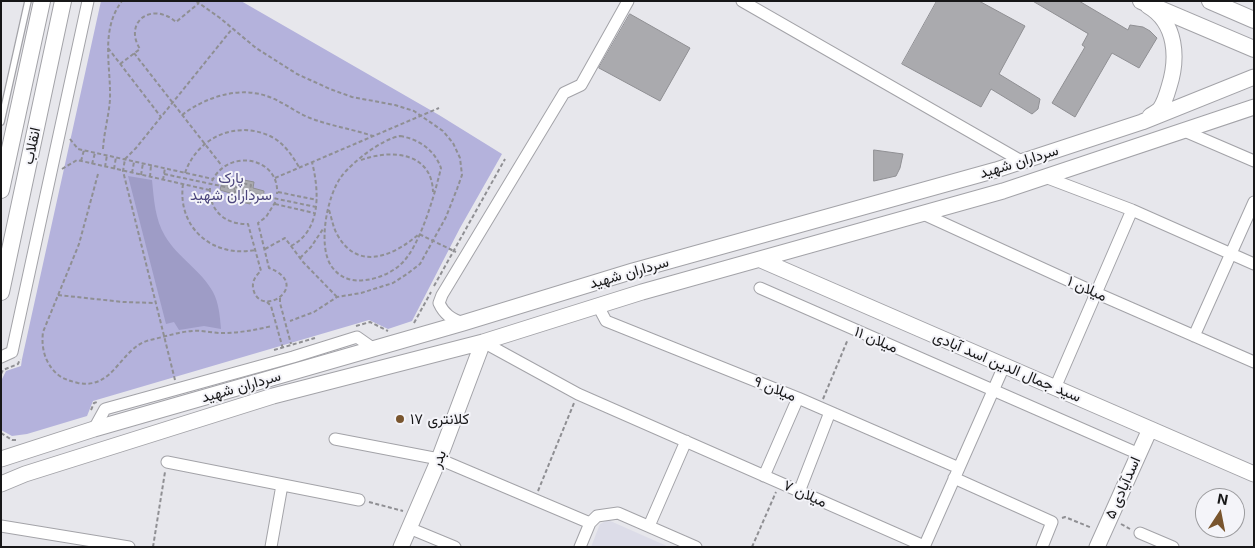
<!DOCTYPE html>
<meta charset="utf-8">
<style>
body{margin:0}
#map{position:relative;width:1255px;height:548px;overflow:hidden;background:#e7e7ec;font-family:Inter,sans-serif}
canvas{display:block}
.frame{position:absolute;inset:0;border:2px solid #171718;pointer-events:none}
.north{position:absolute;left:1195px;top:488px;width:50px;height:50px;box-sizing:border-box;background:#f4f4f9;border:1px solid #9c9c9f;border-radius:50%;rotate:11deg;font-size:14px;font-weight:700;line-height:20px;text-align:center;color:#171718}
.north::after{content:'';display:block;margin:auto;width:18px;height:22px;background:#79552e;clip-path:polygon(50% 0,100% 100%,50% 72%,0 100%)}
</style>
<div id="map">
<canvas width="1255" height="548"></canvas>
<div class="frame"></div>
<div class="north">N</div>
</div>
<script>
const c = document.querySelector('canvas').getContext('2d');
c.lineJoin = 'round';
function fillPath(path, color) { c.fillStyle = color; c.fill(path, 'evenodd'); }
function strokePath(path, color, width, dash) { c.strokeStyle = color; c.lineWidth = width; c.lineCap = dash ? 'butt' : 'round'; c.setLineDash(dash || []); c.stroke(path); }
function drawText(font, color, halo, rows, align = 'center') {
  c.font = font + ' Inter,Vazirmatn,sans-serif'; c.lineWidth = 4; c.setLineDash([]); c.textBaseline = 'middle'; c.strokeStyle = halo; c.fillStyle = color; for (const [text, x, y, turn = 0] of rows) {
    c.save(); c.translate(x, y); c.rotate((+turn || 0) * Math.PI / 180); c.textAlign = isNaN(turn) ? turn : align; if (halo) c.strokeText(text, 0, 0); c.fillText(text, 0, 0); c.restore();
  }
}
fillPath(new Path2D(`
 M608,520L669,547H591L600,524Z`), '#dcdce8');
fillPath(new Path2D(`
 M101,1H241L439,115L502,154L460,228L412,321L388,329L369,320L93,401L87,416L27,434L12,436L1,430V381L6,371L21,366L22,359Z`), '#b4b2dc');
fillPath(new Path2D(`
 M128,176L152,180C154,200 155,219 165,236C178,258 201,270 213,292C219,303 220,317 221,329L204,326L179,330L174,322L166,324Z`), '#9e9cc6');
const building = new Path2D(`
 M937,1H979L1025,26L999,74L1040,99L1038,109L1032,114L991,89L981,107L902,64Z
 M1033,1H1079L1128,30L1130,25L1143,27L1150,31L1157,38L1139,68L1112,53L1075,117L1052,103L1085,47L1082,45L1088,34Z
 M630,14L690,48L660,101L599,68Z
 M874,150L903,154L900,168L896,176L874,181Z
 M234,178L254,182L253,188L264,191L263,200L252,197L250,204L229,199L230,193L220,190L222,182L232,184Z`);
fillPath(building, '#aaaaae');
strokePath(building, '#8f8f93', 1);
const service = new Path2D(`
 M1,122L28,1`);
const minor = new Path2D(`
 M742,1L1023,162
 M1182,130L1254,161
 M1045,177L1132,210L1254,264
 M921,213L1096,293L1254,362
 M760,288L1139,454
 M598,306L606,321L798,398L959,468
 M463,323C451,319 444,314 439,303L442,295L564,93L581,85L628,1
 M1194,336L1254,202
 M483,342L578,394L924,546
 M1,357L12,352L88,1
 M1055,388L1132,210
 M94,429L105,409L293,357L357,337L374,349
 M335,439L439,459L590,523
 M167,462L359,500
 M764,476L798,398
 M954,478L1052,522L1042,547
 M799,492L830,412
 M1,526L129,547
 M649,526L686,441
 M409,528L455,547
 M1140,533L1173,547
 M271,547L282,485
 M580,547L590,523L597,516L618,513L696,547
 M924,547L1004,366`);
const tertiary = new Path2D(`
 M1148,6C1177,23 1178,59 1169,87C1167,94 1164,103 1160,109C1157,112 1153,114 1150,116
 M761,260L1254,474
 M1,459L94,429L463,323L633,271L996,170L1142,122L1254,77
 M1,484L25,474L273,396L483,342L642,292L1003,191L1254,107
 M401,547L439,459L483,342
 M1097,547L1150,429`);
const secondary = new Path2D(`
 M1141,1L1254,49
 M1210,1L1254,20
 M1,190L42,1
 M1,292L63,1`);
strokePath(service, '#a3a3a8', 8);
strokePath(minor, '#a3a3a8', 13);
strokePath(tertiary, '#a3a3a8', 17);
strokePath(secondary, '#a3a3a8', 18);
strokePath(new Path2D(`
 M196,1L220,18L256,48L297,74L330,89L352,97L395,105L414,111L443,131L453,143L460,158L462,175L457,189L446,217L420,264L407,274L393,283L361,293L337,297L314,312L290,321
 M108,48L161,117
 M134,53L222,166
 M120,64L140,49C123,22 152,1 176,22L199,3
 M182,115C207,96 242,85 272,98C286,104 297,113 310,118C331,126 352,129 373,136
 M400,136C418,139 434,149 441,168C435,193 420,248 400,265C391,273 377,279 365,280C352,282 340,278 332,267C317,247 327,196 341,177C352,162 382,139 400,136Z
 M70,139L78,149L213,179
 M103,149C104,132 109,115 110,99C111,66 100,30 122,1
 M361,160C391,149 432,152 433,192
 M81,161L84,150
 M92,164L95,153
 M105,167L107,155
 M62,169L77,160L209,190
 M114,169L116,157
 M132,173L134,162
 M185,173C197,138 235,120 270,136C283,142 292,155 299,167
 M98,174L79,244L43,332C41,348 45,363 57,374C63,379 70,381 78,383C115,390 120,347 150,340C164,337 178,332 192,331C202,330 212,333 222,333C239,333 255,330 272,326
 M164,174L235,189
 M141,175L143,163
 M150,177L151,165
 M275,178L439,108
 M163,180L165,168
 M212,181C229,147 280,158 277,194
 M237,182L251,185L248,199L234,197Z
 M183,184C177,228 213,258 255,250
 M210,188C209,211 226,225 248,224L261,271C256,275 252,281 253,288C259,321 314,285 269,268L258,223L266,217L276,201
 M278,192L317,200
 M249,193L316,207
 M275,204L314,213
 M329,210C332,219 333,228 338,236C359,272 395,255 419,234L456,252
 M291,246C322,230 319,190 312,162
 M265,249L285,238L303,262L337,297
 M300,258L311,247L323,229
 M434,286L505,159
 M58,295L123,302L156,303
 M280,298V303L291,344
 M267,302L271,306L283,349
 M414,323L431,292
 M356,326L370,322L388,331
 M274,350L315,338
 M1,374L3,370L18,364L20,359
 M175,380L123,171L125,159L136,148L232,29
 M823,399L848,339
 M91,410L94,403L97,402
 M1,433L12,440H16
 M538,491L574,403
 M369,502L403,511
 M1062,518L1065,517L1092,528
 M1121,524L1130,529
 M153,547L165,472
 M752,547L776,492`), '#8f8f93', 2, [4, 2.5]);
strokePath(service, '#fff', 5.5);
strokePath(minor, '#fff', 11);
strokePath(tertiary, '#fff', 15);
strokePath(secondary, '#fff', 16);
for (const [x, y, r, color] of [
 [400,419,5,"#79552e"]
]) { const dot = new Path2D(); dot.arc(x, y, r, 0, 2 * Math.PI); c.fillStyle = color; c.fill(dot); strokePath(dot, '#f4f4f9', 2); }
drawText('15px', '#171718', '#f4f4f9', [
 ["انقلاب",32,146,-78],
 ["سرداران شهید",1019,162,-17],
 ["سرداران شهید",629,273,-16],
 ["میلان ۱",1087,289,24],
 ["میلان ۱۱",876,340,23],
 ["سید جمال الدین اسد آبادی",1007,367,23],
 ["سرداران شهید",241,387,-16],
 ["میلان ۹",775,389,22],
 ["بدر",439,459,-68],
 ["اسدآیادی ۵",1123,488,-66],
 ["میلان ۷",805,494,24]
]);
drawText('15px', '#4b457c', '#f4f4f9', [
 ["پارک",231,178],
 ["سرداران شهید",231,195]
]);
drawText('15px', '#171718', '#f4f4f9', [
 ["کلانتری ۱۷",410,419]
], 'left');
</script>
